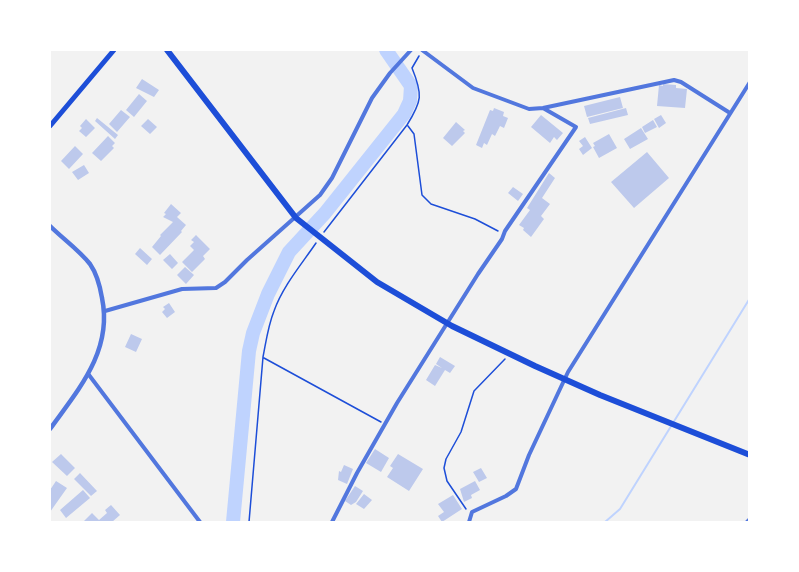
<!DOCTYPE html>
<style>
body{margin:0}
#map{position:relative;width:799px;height:572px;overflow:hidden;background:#f2f2f2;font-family:"Golos Text",sans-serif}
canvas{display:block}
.frame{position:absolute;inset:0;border:51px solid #fff;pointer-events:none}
</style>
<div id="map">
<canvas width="799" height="572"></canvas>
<div class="frame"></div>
</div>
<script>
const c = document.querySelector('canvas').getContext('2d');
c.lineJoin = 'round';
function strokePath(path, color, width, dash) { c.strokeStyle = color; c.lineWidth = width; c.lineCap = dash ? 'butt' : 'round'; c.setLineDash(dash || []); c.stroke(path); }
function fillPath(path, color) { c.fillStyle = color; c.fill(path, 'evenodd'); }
strokePath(new Path2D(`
 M605,522L620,509L750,298`), '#bfd3fe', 2);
strokePath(new Path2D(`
 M233,522L249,351L253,333L268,294L289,252L325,213L404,114L410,101L411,86L386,50`), '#bfd3fe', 14);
fillPath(new Path2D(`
 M142,79L159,90L154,97L136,88Z
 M663,84L676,85V88L687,89L685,108L657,106L659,85L663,86Z
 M139,94L147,101L134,117L126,110Z
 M620,97L623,108L587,117L584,106Z
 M494,108L504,112L503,116L508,118L504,128L500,126L495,136L492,134L487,145L484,143L482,148L476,145L490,110L493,111Z
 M626,108L628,115L590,124L588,118Z
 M121,110L130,117L117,132L109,124Z
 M541,115L563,133L557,140L554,137L550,143L531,127Z
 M661,115L666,123L659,128L654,119Z
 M97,118L118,135L115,139L95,121Z
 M86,119L95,128L86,137L79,131L82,128L80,126Z
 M148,119L157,127L150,134L141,126Z
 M653,120L657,127L645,133L642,127Z
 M456,122L465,130L463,131L465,133L452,146L443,138Z
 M641,128L648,139L630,149L624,139Z
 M609,134L617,148L599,158L593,147L595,146L593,143Z
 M108,136L115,143L112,146L114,148L101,161L92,153Z
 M585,137L592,148L583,155L579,149L583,146L579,141Z
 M75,146L83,154L69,169L61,161Z
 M647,152L669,178L634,208L611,182Z
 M84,165L89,173L78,180L72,172Z
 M549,173L555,178L542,198L550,204L541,216L544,219L531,237L523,230L524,228L519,225L530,210L527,208Z
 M513,187L523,194L518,201L508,193Z
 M171,204L181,213L177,217L186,225L181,231L182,232L160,255L152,247L161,236L160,235L173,222L163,217L166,214L164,213Z
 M196,235L210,249L203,256L205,259L192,272L182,262L194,250L190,246L194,242L191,240Z
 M140,248L152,259L147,265L135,254Z
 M170,254L178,263L172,269L163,260Z
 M185,267L194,275L186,284L177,275Z
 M169,303L175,312L167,318L162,312L165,309L163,307Z
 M131,334L142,339L136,352L125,347Z
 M440,357L455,366L450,373L445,370L435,386L426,380L435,365L442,368L436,364Z
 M375,449L389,458L381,472L366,463Z
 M61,454L75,468L67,476L52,462Z
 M398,454L423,469L409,491L387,477L393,468L390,466Z
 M344,465L353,469L347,484L338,480L339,471L341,472Z
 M481,468L487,478L479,482L473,472Z
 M80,473L97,491L91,496L74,479Z
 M56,481L67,488L50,512V490Z
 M475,481L480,490L471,495L472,498L464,502L460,489Z
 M355,486L363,491L356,502L351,505L345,501Z
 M83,490L90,498L66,518L60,510Z
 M364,494L372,500L364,509L356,504Z
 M453,495L462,509L442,522L438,516L444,512L438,504Z
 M111,505L120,515L112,522H85L84,521L92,513L99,520L107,513L105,510Z`), '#bdc9ec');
strokePath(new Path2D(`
 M408,126L414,134L422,195L431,204L475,219L498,231
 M324,232L407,125C422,101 423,95 412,68L419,56
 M264,358L381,422
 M466,509L447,481L444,468L446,459L461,432L474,391L505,359
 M249,522L263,357C266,342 268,326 274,311C283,286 301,265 316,243`), '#1d4ed8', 1.5);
strokePath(new Path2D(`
 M422,50L473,88L529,109L543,108L674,80L681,82L730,113
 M105,311L182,289L216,288L225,282L247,260L320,195L332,178L372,98L390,73L411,50
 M89,375L200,522
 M332,522L357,473L397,403L478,274L502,239L505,231L576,127L543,108
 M469,522L472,512L506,496L516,489L529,455L568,372L750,82
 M747,522L750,519`), '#5277de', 4);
strokePath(new Path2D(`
 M50,226C62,238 79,250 90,264C97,274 100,286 102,298C113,351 78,390 50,429`), '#5277de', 4.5);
strokePath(new Path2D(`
 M50,126L114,50`), '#1d4ed8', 5);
strokePath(new Path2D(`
 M167,50L296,218L377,282L452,326L535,366L600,395L750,455`), '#1d4ed8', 6);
</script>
